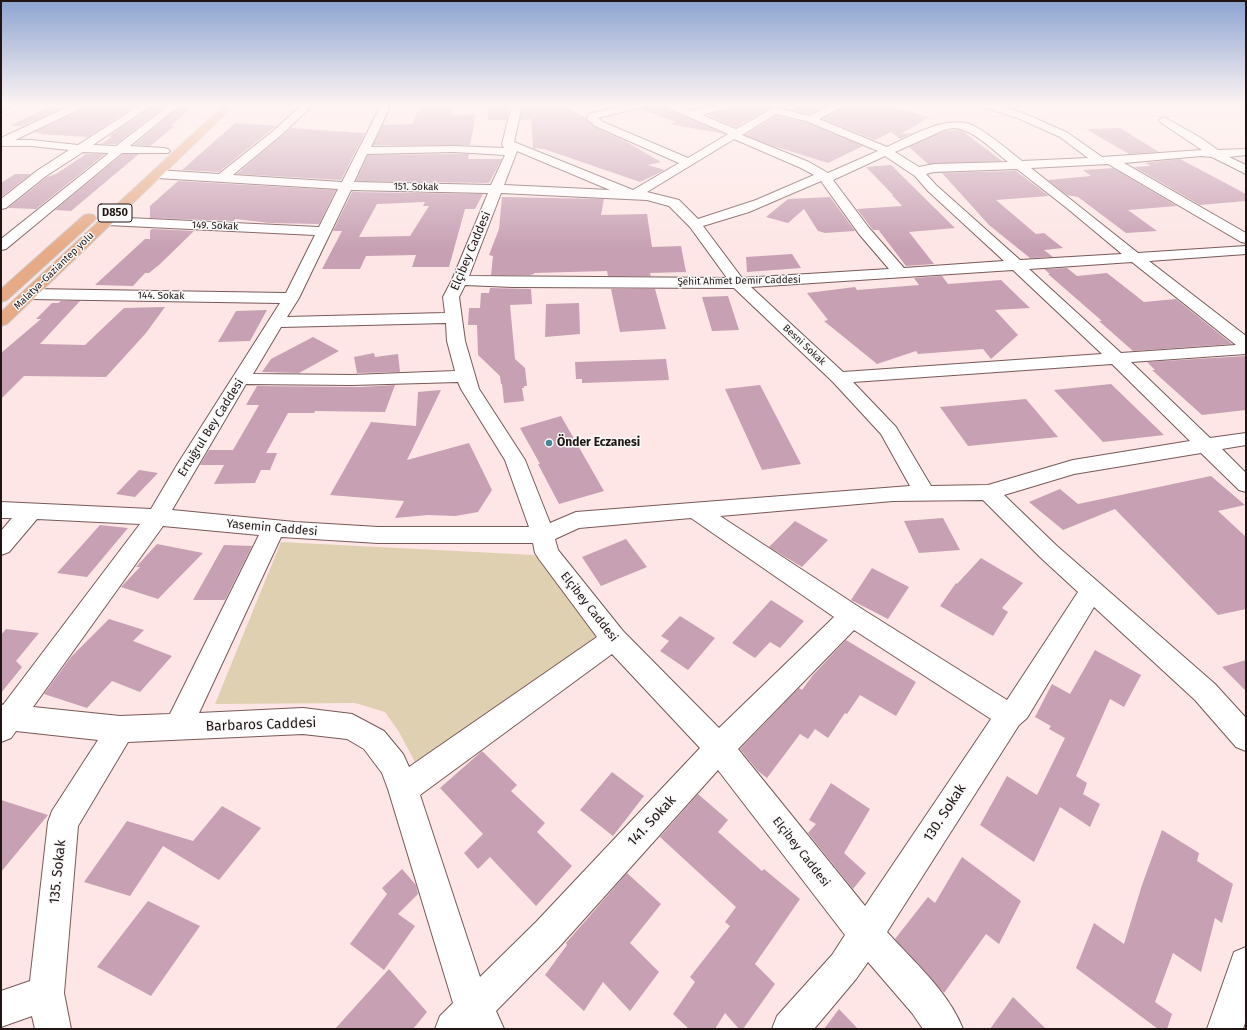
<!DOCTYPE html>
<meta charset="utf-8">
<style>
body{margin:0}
#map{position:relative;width:1247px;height:1030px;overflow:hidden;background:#fde6e5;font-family:"Fira Sans",sans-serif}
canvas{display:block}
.frame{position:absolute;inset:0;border:2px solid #211514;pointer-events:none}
</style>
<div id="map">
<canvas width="1247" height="1030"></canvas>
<div class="frame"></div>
</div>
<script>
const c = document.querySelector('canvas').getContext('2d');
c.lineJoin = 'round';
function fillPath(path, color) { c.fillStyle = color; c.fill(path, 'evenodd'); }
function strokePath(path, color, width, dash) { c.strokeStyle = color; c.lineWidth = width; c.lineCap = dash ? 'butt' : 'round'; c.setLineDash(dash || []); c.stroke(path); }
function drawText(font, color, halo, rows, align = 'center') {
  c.font = font + ' "Fira Sans",sans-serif'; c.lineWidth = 3; c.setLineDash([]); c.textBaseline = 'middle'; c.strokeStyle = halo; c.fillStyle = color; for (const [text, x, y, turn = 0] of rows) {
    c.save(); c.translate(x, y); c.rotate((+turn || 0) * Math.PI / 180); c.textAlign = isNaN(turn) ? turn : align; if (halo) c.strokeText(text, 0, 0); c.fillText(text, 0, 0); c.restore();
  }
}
fillPath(new Path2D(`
 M281,542L534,555L546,564L598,638L415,762L399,732L385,712L355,703L215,704Z`), '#dfd0b2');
fillPath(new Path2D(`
 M86,105H137L88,137L38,134L41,133L34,132L85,108Z
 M153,105H166L116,144H101L112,137H108Z
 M181,105H194L171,126H175L150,146L134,145Z
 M421,105H452L451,106H454L450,115L476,114L470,145H373L383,125L412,124Z
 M489,105H510L507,120H488Z
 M523,105H563L586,118L594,127L625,141L661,162L648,165L665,170L640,182L544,149L533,148L531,119L520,120Z
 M644,105H664L665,108L725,134L669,124L676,122L639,109L643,108Z
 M743,105H766L772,107L736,127L707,115Z
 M800,105H828L809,114L791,110Z
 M846,105H881L930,117L901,134L912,133L900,139L891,132L875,140L822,119Z
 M47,108L61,109L22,126H9Z
 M776,116L806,122L863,146L828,163L767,144L745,135Z
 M235,123L276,126L219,172L182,170Z
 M291,128L349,132L365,133L341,180L237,174Z
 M1120,128L1159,152L1129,154L1086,129Z
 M959,130L964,132L1002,161L928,164L909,147L944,131Z
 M86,154H105L36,209L8,208L47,177L56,174Z
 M123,154H139L71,211L55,210Z
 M454,154H469L468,159H502L489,183L356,181L368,155Z
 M1180,159L1246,194V201L1200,205L1134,167L1151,166L1145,163Z
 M891,165L955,228L909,232L934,264L906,266L880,232L879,230H873L857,209L902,206L892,195H893L866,167Z
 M1113,168L1177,206L1128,210L1157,231L1126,233L1078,197L1067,195L1048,180L1091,176L1083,170Z
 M1016,171L1049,196L996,200L1036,234L1044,233L1063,248L1044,250L1053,257L1030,258L989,225L942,173Z
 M15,174H31L1,197V183Z
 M178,181L336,190L319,224L269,223L236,219L233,221L150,218V206Z
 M352,192L483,194L475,209H465L449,267H412L416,255L366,256L360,269H322L342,231H333ZM425,202L423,206H429L410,236L359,237L377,204Z
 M502,197L604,199L601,215L647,214L652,247L681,246L686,272L650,273L651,276H608L607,271L534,273V274L530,275H491L493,256L489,255L499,229Z
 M830,197L855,231L825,233L818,231L804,209L788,223L766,217L788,199Z
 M152,229L194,231L159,265L149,273H145L133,286L95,285L145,239H150V231Z
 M792,254L801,268L747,272L746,257Z
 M1067,268L1077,276L1107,273L1144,302L1176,299L1232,344L1133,351L1099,321H1102L1048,274H1050L1044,269Z
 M942,276L948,284L1001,280L1030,308L995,310L1018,335L991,359L983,349L918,354L916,351L877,364L824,321L828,320L807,293L855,287L857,290L919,285L914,278Z
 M490,288L531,289L532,304L510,305L515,359L525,368L527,386H524V388H522L524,401L504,403L502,384H501L500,376L478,355L477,325H468L469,308H480L481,293H489Z
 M611,289H655L666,329L620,332Z
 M728,296L739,330L712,331L702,297Z
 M61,301H80L40,344L85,345L124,308L165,307L146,333L106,377L24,376L1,399V353L41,319H36L52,303H58Z
 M579,303L580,334L545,337L546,304Z
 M267,310L250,341L218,342L236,311Z
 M313,337L339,351L299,373L262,372L271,359Z
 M374,353L375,357L398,354L400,372L357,373L354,357Z
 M1246,356V410L1202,415L1152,370H1155L1147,362Z
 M666,359L669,380L582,383V379H576L575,362Z
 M1111,384L1164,435L1103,442L1054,390Z
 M395,385L385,412L315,411L314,413H288L266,453H277L270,470H261L255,483L214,484L224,465H200L209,450H233L259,405H246L257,386L360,387Z
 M760,385L801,464L762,470L725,389Z
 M441,390L407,460L469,443L492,490L478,512L455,516L428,515L395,518L404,501L330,495L371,422L416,426L418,392Z
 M1026,399L1058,437L968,446L940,407Z
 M561,416L604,491L559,504L538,464H540L520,428Z
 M139,470L158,473L135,497L116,494Z
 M1211,476L1245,505L1218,511L1246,537V609L1218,615L1115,509L1063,530L1029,502L1060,489L1078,504Z
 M943,518L960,550L919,553L904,521Z
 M795,521L828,540L802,567L769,547Z
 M100,525L128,528L87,577L57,573Z
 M626,539L647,567L601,586L582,557Z
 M157,544L203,553L158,599L121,587L140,567H136Z
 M224,545L252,546L225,600H193Z
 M981,558L1023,583L1002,608L1008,612L993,636L940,606L956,583L957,584Z
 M872,568L909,587L888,619L851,600Z
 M771,600L804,621L780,648L770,642L755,658L732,643Z
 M680,616L715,638L688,670L660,651L669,641L661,636Z
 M109,619L144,630L133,641L172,656L140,692L112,681L87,708L44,694L71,657Z
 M6,629L39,633L16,661L22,667L1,693V635Z
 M846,640L916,682L896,716L860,695L847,714L845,713L828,738L815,729L808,739L800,734L767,778L758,771L740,749L799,688L802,690L813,675Z
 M1095,650L1141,675L1124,707L1110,699L1076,776L1087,783L1083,794L1100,804L1090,827L1060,807L1034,862L980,825L1007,776L1037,795L1065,738L1049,729L1051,726L1035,717L1052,684L1070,694Z
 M1246,660V691L1222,667Z
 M482,751L517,785L511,791L545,823L537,832L572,866L536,906L490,857L478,869L464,853L483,834L440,788Z
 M612,772L644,796L613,836L580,810Z
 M831,783L870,809L844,853L866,873L853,889L808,833L816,824L809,820Z
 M698,794L728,820L718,832L762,871L764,869L800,899L755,964L775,984L743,1029H739L725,1013L715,1029H689L673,1014L695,982L690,977L730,926L725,922L736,907L660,837Z
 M1,800L48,815L1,872Z
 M222,806L261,828L219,880L163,846L130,896L84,882L127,821L193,841Z
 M1162,830L1199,853L1197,861L1233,884L1222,923L1215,918L1201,972L1173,953L1155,1002L1172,1014L1167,1029H1158L1076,968L1094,923L1124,944L1142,885Z
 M962,857L1021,901L999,944L986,934L944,993L895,939L928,897L935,903Z
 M402,869L416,885L418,894L398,914L415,926L384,970L350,944L387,894L382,888Z
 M627,873L661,904L630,943L659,972L630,1011L603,982L584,1011L545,975L567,945L566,943Z
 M148,901L200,926L151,996L97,967Z
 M389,969L427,1012L413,1029H335Z
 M1013,997L1046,1029H990Z
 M839,1009L858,1029H824Z`), '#c7a0b3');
const service = new Path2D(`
 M16,105H23L1,118V114Z`);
const minor = new Path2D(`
 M72,105H85L84,107L15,140H31L78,145L140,105H152L93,145L116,146L169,105H180L130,146L164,148L168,149L170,151L168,153H122L6,249L1,250V239L109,153L83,152L46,176L6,208L1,209V199L38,170L69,150L31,146H1V138Z
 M302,105H313L280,136L233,175L342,182L378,111L379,105H389L388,111L371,147L454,146L504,148L502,144L512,105H522L514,142L633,190L679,163L595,126L587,119L589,114L625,105H643L642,107L598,118L603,122L688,158L728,134L666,107L665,105H679L693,111L714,105H731L730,107L702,115L736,129L775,107L809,116L832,105H845L819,119L887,147C912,136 951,111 978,128C993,137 1008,150 1022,161L1088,158L1060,137L1020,119L984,107L983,105H998L1028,115L1068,133L1102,157L1202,150L1160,122L1159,120L1164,117L1201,138L1218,150L1246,149V155L1229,157L1246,165V174L1212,157L1201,156L1124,163L1246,233V243L1241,242L1108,164L1031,168L1138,253L1246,246V254L1149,261L1246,336V354L1131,362L1210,438L1246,433V445L1222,449L1246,473V492L1239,490L1201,453L1074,474L1004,495L1057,546L1215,684L1246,718V751L1236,747L1195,700L1094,607L1027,718L1019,725L887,932C914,962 948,991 963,1029H923L912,1013L868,962L856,979L814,1029H772L777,1016L832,955L845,935L718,770L560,946L496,1011L504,1029H435L440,1016L453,1003L388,789L382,773L364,749L347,739L303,734L128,742L78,826L64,993L71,1029H35L32,1016L1,1027V991L30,981L48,822L52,811L98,740L16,731L11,738L1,742V704L3,705L140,524L37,519L9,552L1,555V531L12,518H1V502L151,509L177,465L280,303L30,299L24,297L22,294L24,291L30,289L286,293L315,235L107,225L102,224L100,221L102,218L107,217L319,227L338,189L157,178L153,177L151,174L153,171L157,170L219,174L272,132ZM776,114L806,121L878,151L828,173L809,162L742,135ZM953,128C972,128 994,151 1008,162L934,164L919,167L895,152L944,130ZM734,139L801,168L814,175L756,200L698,219L679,200L647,192ZM517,151L610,190L504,185ZM454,152L505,155L491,185L354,182L367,154ZM885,156L915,176L928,191L1004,261L904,268L869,228L833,180ZM1017,169L1068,209L1122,254L1020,260L936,185L926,174L934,172ZM821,181L859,234L889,269L742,278L703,226L749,212ZM351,190L488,193L452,280L443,297L445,313L287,317L299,298ZM501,193L647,200L669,206L690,227L727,278L469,276ZM1132,262L1236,345L1121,353L1029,269ZM1013,270L1102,354L843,372L751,287ZM465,285L513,287L734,288L833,382L881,434L910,486L576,512L550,523L525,460L479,389L465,341L459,297ZM446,323L447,341L455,371L352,375L253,374L281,327ZM1112,364L1190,441L1073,460L988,485L931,486L896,427L853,382ZM458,382L461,389L505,460L529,527H378L295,522L172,510L246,384L352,385ZM983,500L1041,558L1078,592L1007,700L862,609L720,516L893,501ZM691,518L834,617L719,728L623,631L558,550L555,539L579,528ZM163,526L259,535L170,714L120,716L33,707ZM281,537L378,543H533L535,553L539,559L597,637L409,767L403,754L384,731L352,714L303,708L199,713ZM854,630L991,719L865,906L738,749ZM612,654L700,748L536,922L480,977L420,795Z
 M1246,947V1020L1243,1029H1207L1234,952Z`);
const trunk = new Path2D(`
 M224,105H235L7,324L1,326V312Z
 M89,214L94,215L96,218L94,221L7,300L1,302V289L84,215Z`);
strokePath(service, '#785958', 1);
strokePath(minor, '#785958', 2);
strokePath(trunk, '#cecccb', 2);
fillPath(service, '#fff');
fillPath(minor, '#fff');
fillPath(trunk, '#e6aa86');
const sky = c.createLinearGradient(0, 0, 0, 249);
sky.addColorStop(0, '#8ca4d1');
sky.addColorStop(0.42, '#fef4f3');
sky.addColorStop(1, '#fef4f300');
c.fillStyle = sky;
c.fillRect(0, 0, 1247, 249);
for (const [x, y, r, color] of [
 [549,443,4,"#46879a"]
]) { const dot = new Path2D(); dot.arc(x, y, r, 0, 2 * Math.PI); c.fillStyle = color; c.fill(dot); strokePath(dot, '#f9f9f9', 1.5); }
drawText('10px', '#211514', '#f9f9f9', [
 ["151. Sokak",416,187,1],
 ["149. Sokak",215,226,2],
 ["Malatya-Gaziantep yolu",54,271,-44],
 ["Şehit Ahmet Demir Caddesi",739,281,-1],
 ["144. Sokak",161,296,1],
 ["Besni Sokak",804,345,43]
]);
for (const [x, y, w] of [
 [115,213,34]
]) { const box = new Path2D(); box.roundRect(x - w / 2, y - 9, w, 18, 3); c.fillStyle = '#f9f9f9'; c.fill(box); strokePath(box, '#211514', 1); }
drawText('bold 11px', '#211514', null, [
 ["D850",115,213]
]);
drawText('12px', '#211514', '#f9f9f9', [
 ["Elçibey Caddesi",471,251,-67],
 ["Ertuğrul Bey Caddesi",211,428,-58],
 ["Yasemin Caddesi",272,528,5],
 ["Elçibey Caddesi",589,607,52],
 ["Elçibey Caddesi",801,852,52]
]);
drawText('bold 12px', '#211514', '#f9f9f9', [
 ["Önder Eczanesi",557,443]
], 'left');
drawText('14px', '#211514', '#f9f9f9', [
 ["Barbaros Caddesi",261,725,-2],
 ["130. Sokak",945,813,-57],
 ["141. Sokak",652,821,-47],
 ["135. Sokak",58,872,-84]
]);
</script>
